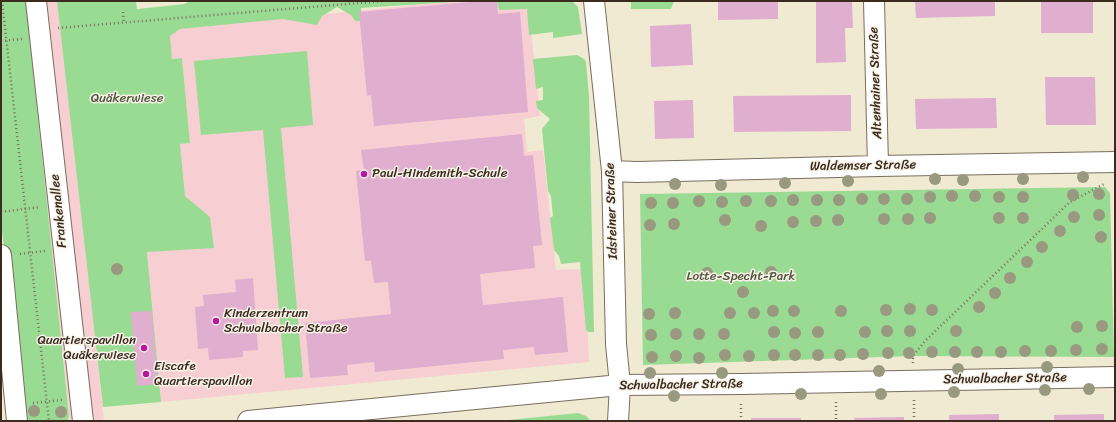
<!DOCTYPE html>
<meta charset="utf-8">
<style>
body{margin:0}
#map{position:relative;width:1116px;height:422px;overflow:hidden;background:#f0ead3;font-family:Sriracha,sans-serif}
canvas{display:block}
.frame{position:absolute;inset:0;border:2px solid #3b2a1e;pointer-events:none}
</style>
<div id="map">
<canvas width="1116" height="422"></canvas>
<div class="frame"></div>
</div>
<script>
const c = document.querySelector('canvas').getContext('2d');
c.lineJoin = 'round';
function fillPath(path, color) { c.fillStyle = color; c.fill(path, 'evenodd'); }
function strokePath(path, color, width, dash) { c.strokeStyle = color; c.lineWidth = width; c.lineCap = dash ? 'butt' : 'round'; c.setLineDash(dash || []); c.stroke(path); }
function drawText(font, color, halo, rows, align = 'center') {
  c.font = font + ' Sriracha,sans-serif'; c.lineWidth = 3; c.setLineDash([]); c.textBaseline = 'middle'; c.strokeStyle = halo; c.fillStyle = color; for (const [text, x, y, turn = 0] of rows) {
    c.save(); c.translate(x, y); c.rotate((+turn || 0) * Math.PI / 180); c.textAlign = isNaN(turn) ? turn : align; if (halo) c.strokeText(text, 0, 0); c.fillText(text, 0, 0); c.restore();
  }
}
fillPath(new Path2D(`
 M26,1H60L104,421H70Z
 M453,1H528L540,116L524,119L527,152L543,150L556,270L585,269L589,362L161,402L147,251L214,247L210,217L185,196L180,144L190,143L182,58L172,59L169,36L180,29Z`), '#f7cfd2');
fillPath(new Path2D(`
 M1,1H26L69,416L68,421H27L22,411L1,221Z
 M57,1H136L137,9L185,4L189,1H468L361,8L362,21H355L351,15L337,7L322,16L317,25L283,19L180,29L170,36L172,59L182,58L190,143L180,144L185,196L210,217L214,248L147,252L161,402L103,407Z
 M497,1H572L578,7L582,34L553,38V32L529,35L527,9L499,10Z
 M631,1H674L671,9H631Z
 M307,51L313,125L281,128L303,377L285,378L263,130L201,135L194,61Z
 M577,55L584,59L586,62L589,96L594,332H588L586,330L580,262L561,264L559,256L554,250L550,218L553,216L551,196L548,191L542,129L550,119L537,108L536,101L543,100V87L536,89L533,59Z
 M1105,187L1110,193L1114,357L913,356L643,365L640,194Z
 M578,413L586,416L591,421H499Z`), '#99db93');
fillPath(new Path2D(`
 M481,1H497L498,14L520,12L528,112L374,126L371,95L367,96L359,12Z
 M718,1H778V19L718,20Z
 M816,1H852L853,28H845L846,62L816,63Z
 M915,1H995V16L916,18Z
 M1041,1H1093V33H1041Z
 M691,24L693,65L651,67L650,26Z
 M1045,77H1095L1096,125H1046Z
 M851,95V131L734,132L733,96Z
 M996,98L997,128L916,129L915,99Z
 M693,100L694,138L655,139L654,101Z
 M522,134L524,156L533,155L542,245L533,246L535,268L480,274L483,305L563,297L568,352L535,355L534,347L503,350L504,359L375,372L374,362L347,365L348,375L310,378L305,323L391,314L388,282L374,283L371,261H365L356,171L364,170L361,150Z
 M253,278L258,350L243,351V357L209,360L208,348L198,349L195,307L204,306L203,295L236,292L235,280Z
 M152,311L158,384L137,386L131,312Z
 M999,414V421H949V415Z
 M1104,414V421H1054V415Z
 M904,417V421H854V418Z
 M751,418H801V421H751Z`), '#e0aece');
const minor = new Path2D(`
 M36,1L83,421
 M594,1L612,171L616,344L620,385L618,421
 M874,1L878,166
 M612,171L637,172L878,166L1115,162
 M1,255L17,421
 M248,421L620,385L741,384L1115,377`);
strokePath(minor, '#7a6d5d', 22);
strokePath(new Path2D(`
 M2,1L49,421
 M123,12L124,22
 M58,28L383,1
 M1,41L22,39
 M1,212L40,207
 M20,254L45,251
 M913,363V356L925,341L1070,202L1106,183
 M914,400V421
 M836,402V421
 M33,403L62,400
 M741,404V421`), '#7a6d5d', 2.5, [1, 3]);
strokePath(minor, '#fff', 20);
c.fillStyle = '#99997f';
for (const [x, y] of [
 [1083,177],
 [935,179],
 [1023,179],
 [963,180],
 [848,181],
 [785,183],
 [675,184],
 [721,185],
 [1099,194],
 [1073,195],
 [952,196],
 [975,196],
 [930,197],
 [999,197],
 [1023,197],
 [862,199],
 [884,199],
 [907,199],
 [793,200],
 [817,200],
 [839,200],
 [699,201],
 [746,201],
 [771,201],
 [722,202],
 [651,203],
 [673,203],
 [1099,215],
 [1074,217],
 [930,218],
 [999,218],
 [1023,218],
 [884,219],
 [908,219],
 [725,220],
 [838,220],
 [816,221],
 [793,222],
 [674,224],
 [650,225],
 [761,226],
 [1060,231],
 [1101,237],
 [1042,247],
 [1027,262],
 [117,269],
 [771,272],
 [707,273],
 [1010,278],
 [743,292],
 [995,293],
 [979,307],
 [910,309],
 [886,310],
 [932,310],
 [773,311],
 [794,311],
 [841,311],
 [675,313],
 [730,313],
 [754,313],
 [649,314],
 [1102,326],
 [1077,327],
 [887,331],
 [910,331],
 [956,331],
 [774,332],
 [818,332],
 [865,332],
 [795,333],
 [676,334],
 [699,334],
 [724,334],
 [651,335],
 [1102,349],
 [1076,350],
 [1025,351],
 [1051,351],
 [932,352],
 [955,352],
 [977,352],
 [1001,352],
 [888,353],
 [909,353],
 [863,354],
 [725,355],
 [774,355],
 [795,355],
 [818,355],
 [840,355],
 [676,356],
 [749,356],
 [652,357],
 [699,358],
 [1047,367],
 [958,369],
 [879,371],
 [650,373],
 [722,373],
 [1089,389],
 [1045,390],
 [954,392],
 [801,394],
 [881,394],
 [674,396],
 [34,411],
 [61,412]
]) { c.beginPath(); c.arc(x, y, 6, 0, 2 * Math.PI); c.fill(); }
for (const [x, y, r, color] of [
 [364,174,4,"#b5179e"],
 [216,321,4,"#b5179e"],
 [144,348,4,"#b5179e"],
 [146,374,4,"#b5179e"]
]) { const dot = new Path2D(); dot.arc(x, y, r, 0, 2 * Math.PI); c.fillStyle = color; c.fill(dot); strokePath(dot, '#f7f3e8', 1.5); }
drawText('13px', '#3b2a1e', '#f7f3e8', [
 ["Altenhainer Straße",876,83,-92],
 ["Waldemser Straße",863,166,-1],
 ["Frankenallee",59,211,-96],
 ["Idsteiner Straße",612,211,-92],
 ["Schwalbacher Straße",1005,379,-1],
 ["Schwalbacher Straße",681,385,-1]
]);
drawText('13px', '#52563b', '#f7f3e8', [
 ["Quäkerwiese",127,99],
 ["Lotte-Specht-Park",741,277]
]);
drawText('13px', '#3b2a1e', '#f7f3e8', [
 ["Paul-Hindemith-Schule",372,174],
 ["Kinderzentrum",224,314],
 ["Schwalbacher Straße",224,329],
 ["Quartierspavillon",136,341,"right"],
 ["Quäkerwiese",136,356,"right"],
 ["Eiscafe",154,367],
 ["Quartierspavillon",154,382]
], 'left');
</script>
